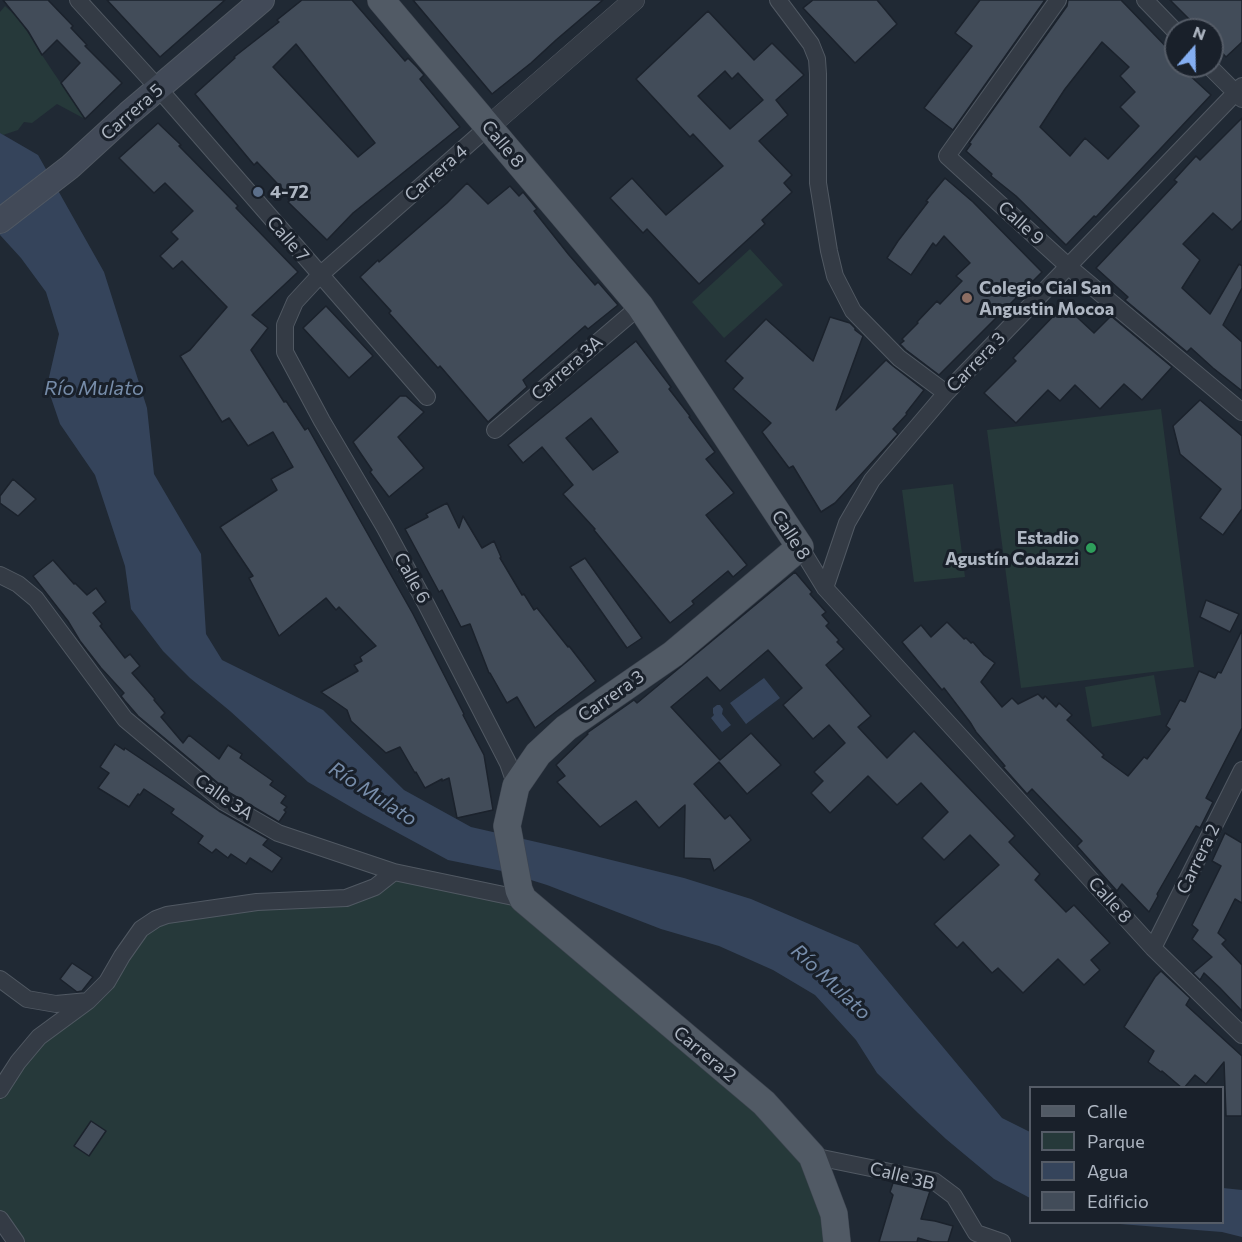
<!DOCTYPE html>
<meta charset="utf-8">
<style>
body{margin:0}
#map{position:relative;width:1242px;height:1242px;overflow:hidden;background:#202934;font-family:Commissioner,sans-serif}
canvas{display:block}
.legend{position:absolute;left:1029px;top:1086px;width:195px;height:138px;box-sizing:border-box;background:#19202a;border:2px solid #555c67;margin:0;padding:8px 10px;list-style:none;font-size:18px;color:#aeb6c2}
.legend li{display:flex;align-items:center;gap:12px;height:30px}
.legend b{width:30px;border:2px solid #555c67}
.north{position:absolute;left:1164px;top:18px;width:60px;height:60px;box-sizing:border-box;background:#19202a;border:2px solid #555c67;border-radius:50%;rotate:20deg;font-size:16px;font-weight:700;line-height:24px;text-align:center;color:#aeb6c2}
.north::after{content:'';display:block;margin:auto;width:21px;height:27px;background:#84aef1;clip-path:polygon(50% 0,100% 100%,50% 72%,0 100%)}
</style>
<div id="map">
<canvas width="1242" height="1242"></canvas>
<ul class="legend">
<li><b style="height:8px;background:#515a65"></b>Calle</li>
<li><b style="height:16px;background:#26393a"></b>Parque</li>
<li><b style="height:16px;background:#35445b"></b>Agua</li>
<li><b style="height:16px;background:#424c59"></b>Edificio</li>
</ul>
<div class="north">N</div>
</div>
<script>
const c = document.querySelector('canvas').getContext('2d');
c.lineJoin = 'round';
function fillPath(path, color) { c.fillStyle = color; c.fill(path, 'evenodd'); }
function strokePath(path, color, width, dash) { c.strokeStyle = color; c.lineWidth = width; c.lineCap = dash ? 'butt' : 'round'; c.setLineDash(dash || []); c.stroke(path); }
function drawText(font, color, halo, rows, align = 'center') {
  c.font = font + ' Commissioner,sans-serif'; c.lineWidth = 6; c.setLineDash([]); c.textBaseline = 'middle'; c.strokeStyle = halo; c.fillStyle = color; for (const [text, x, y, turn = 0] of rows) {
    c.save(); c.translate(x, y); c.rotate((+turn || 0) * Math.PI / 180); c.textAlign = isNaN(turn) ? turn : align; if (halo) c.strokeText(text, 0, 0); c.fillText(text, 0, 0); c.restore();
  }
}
fillPath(new Path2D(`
 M5,6C22,20 31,38 42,55C56,77 71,97 85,119L57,104L32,123L24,122L18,130L3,135L0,133V12Z
 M750,249L783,285L724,338L692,302Z
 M1161,409L1194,667L1021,688L987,430Z
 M953,484L965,577L914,582L902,490Z
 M1154,675L1161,715L1092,727L1085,687Z
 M395,872L523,899L812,1156L837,1242H16L0,1219V1090L18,1062L88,1001L156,919L346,898Z`), '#26393a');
fillPath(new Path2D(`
 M0,133L38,155L104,272L147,408L154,474L201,554L206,634L222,660L323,710L404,790L471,827L567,849L684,878L751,899L858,945L1002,1118L1030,1132V1198L994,1179L946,1139L918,1113L877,1073L856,1040L815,995L773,970L719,946L661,929L547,885L502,871L448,860L363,814L308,782L230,711L190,678L163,651L131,609L125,566L95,475L60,424L47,386L59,334L46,292L21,258L0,235Z
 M764,678L780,698L746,724L730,703Z
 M717,705H720L723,709L722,714L731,725L722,732L711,718L714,715L713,713V708Z
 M1223,1188L1242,1190V1237L1222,1232L1120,1224L1113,1223L1222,1222Z`), '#35445b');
const building = new Path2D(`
 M3,0H48L73,26L71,28L87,45L85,46L122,83L85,119L61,83L80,63L57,40L42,55L28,31Z
 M107,0H225L160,57Z
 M302,0H352L405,61L408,58L417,67L424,75L420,79L460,127L353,213L327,240L288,202L292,199L257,162L254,165L195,94L235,58L234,57L279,22L277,20ZM296,44L375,143L358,157L273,67Z
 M413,0H603L556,40L531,63L492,94Z
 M813,0H877L897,24L855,63L803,8Z
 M980,0H1045L953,130L924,108L972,46L955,33Z
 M1068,0H1121L1176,57V66H1185L1187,69L1185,71L1211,95L1096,217L1094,216L1066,245L1016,196L991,176L992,174L966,151L971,144L969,143L1067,6ZM1102,42L1129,67L1120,76L1135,92L1120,107L1139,126L1108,159L1085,138L1070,156L1040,127L1065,89Z
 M1170,0H1242V42L1226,57L1212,42V30H1200Z
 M708,11L754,60L772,43L804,75L776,100L788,115L759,141L792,175L784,183L792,192L762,220L765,224L699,284L647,229L643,233L610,198L632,178L666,215L723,166L693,134L690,137L636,79ZM725,71L732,79L738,73L763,100L730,129L698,96Z
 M1242,118V220L1232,230L1213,213L1183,244L1200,260L1182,288L1210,314L1239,264L1242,266V288L1223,325L1242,342V391L1213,368L1191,348L1187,352L1125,300L1128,297L1096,268L1177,182L1174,180L1196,156L1200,160Z
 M158,123L181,145L179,146L238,206L236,208L298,272L252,315L268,328L251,350L284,402L286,401L305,430L308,428L413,614L464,714L463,715L484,755L493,810L457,818L449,778L442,781V779L425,788L416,772L415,773L400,747L386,753L351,721L347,710L321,692L358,671L354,665L362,661L360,657L376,646L339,607L336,610L326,598L279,636L249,578L253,576L220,527L277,490L271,479L293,467L273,432L248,446L229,418L222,422L180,356L190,350L227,307L182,261L173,269L160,256L178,239L171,232L193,211L165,183L154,193L119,158Z
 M945,178L973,202L1042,272L939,375L906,350L900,344L904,341L902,339L918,323L917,322L937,301L940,304L962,281L956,276L970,263L944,236L936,246L933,243L911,275L887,258L898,241L928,202L926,201Z
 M467,183L488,204L510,186L519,196L523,192L537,209L534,211L569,255L595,285L598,282L618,305L588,329L585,326L523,380L527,387L488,422L440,366L438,368L389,313L391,311L360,277L378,260L379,262L447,203Z
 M1064,305L1094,333L1111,316L1172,367L1142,400L1124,384L1100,409L1075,385L1060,401L1048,390L1016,423L984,393L1016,361L1013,358Z
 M326,306L373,356L349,378L303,328Z
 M830,317L850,323L855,328V330L863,336L836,410L886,360L893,366L924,390L906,413L907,414L893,429L898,434L835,503L821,512L793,466L789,468L762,432L771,423L733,389L743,378L725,361L766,319L813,361Z
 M636,341L671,387L669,389L690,416L689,417L715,452L706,459L734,493L706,515L747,565L733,577L728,571L692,601L694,604L670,623L594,530L595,529L563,494L573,485L542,447L523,463L508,445ZM591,418L618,452L593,470L566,438Z
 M400,396H406L424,412L398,437L424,468L389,497L370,472L372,470L353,442Z
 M1200,400L1242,436V509L1223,535L1200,518L1221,489L1180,454L1173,426Z
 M13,479L36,499L18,516L0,503V496Z
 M447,503L459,528L463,516L482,548L494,541L501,557L500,558L522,595L524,594L534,610L537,608L568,647L569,646L596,681L535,728L517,697L507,703L490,673H489L470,624L461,627L442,590L439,592L405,529L428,517L426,514Z
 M585,558L642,638L627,648L570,567Z
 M53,560L74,584L75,583L87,595L96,588L106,602L93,613L102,624L100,626L125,658L130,654L140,666L132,673L155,699L154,700L165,713L161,717L183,743L189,735L219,759L228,745L242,754L240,758L273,781L270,785L286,796L281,803L287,807L284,810L286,812L279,822L230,793L138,716L125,701L121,696L124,693L101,668L80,641L68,621L33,576Z
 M795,572L812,592L810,594L826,612L822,615L829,623L826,626L839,640L837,642L844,649L826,665L871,716L858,727L887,758L914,731L1015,836L1009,842L1040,874L1035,880L1066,912L1074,905L1110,943L1091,960L1100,970L1084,985L1058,959L1023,993L998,968L992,973L963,942L957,948L934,924L999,865L970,835L944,860L922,838L948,812L921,783L897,805L868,776L830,813L811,793L823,781L814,772L845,743L829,725L813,739L783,705L802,688L768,650L720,691L707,677L671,707L720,760L751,733L781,765L747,794L719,762L694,784L725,819L730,815L751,840L714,871L710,859L684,858L685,805L659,828L636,801L600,827L557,782L565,776L556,765L588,734L587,733L634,700L637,703Z
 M1206,600L1239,614L1230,632L1200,617Z
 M947,622L964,639L966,638L971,643L973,642L984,655L995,663L981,682L1002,707L1012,698L1018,704L1038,694L1043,699L1045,696L1056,707L1059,703L1072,715L1067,720L1104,755L1102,757L1128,776L1144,757L1147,759L1170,729L1166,726L1180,700L1185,702L1199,671L1215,678L1218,672L1221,673L1242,630V728L1206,798L1213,802L1200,828L1196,826L1157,894L1158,896L1149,912L1122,884L1117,891L1077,846L1082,841L1032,789L1027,794L1003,767L1005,766L976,732L970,722L944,688L942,690L902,642L921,625L931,637Z
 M115,744L124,750L125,748L219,811L268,839L263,845L282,858L272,872L250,858L246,864L231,854L228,858L216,849L212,853L198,843L203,836L171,813L174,809L144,789L140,795L138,794L129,807L98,788L109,773L100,767Z
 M1225,833L1242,843V903L1235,899L1218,933L1226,940L1222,944L1242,965V1011L1220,988L1204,973L1200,980L1193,973L1212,957L1192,939L1198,930L1192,925L1221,866L1212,861Z
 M72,963L93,977L82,991L77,992L60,979Z
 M1161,971L1190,998L1186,1005L1242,1056V1116H1226L1224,1062L1206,1084L1195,1075L1184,1088H1182L1162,1071L1161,1072L1148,1062L1154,1051L1124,1027L1155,977Z
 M91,1121L106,1131L89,1156L74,1146Z
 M893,1183L930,1191L921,1219L935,1221L953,1226L948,1242H932L918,1238L917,1242H879L893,1195L890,1192Z`);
fillPath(building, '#424c59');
strokePath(building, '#1b222c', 1.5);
const minor = new Path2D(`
 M78,0L159,89L427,397
 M778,0L811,44L817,59L818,74V183L829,251L835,276L853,311L899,358L946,393
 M1058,0L947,156L1069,267L1242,412
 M1145,0L1176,32
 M1209,66L1242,99
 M488,127L320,275L295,302L285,325V352L322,421L385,528L426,604L508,763L516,786
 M495,430L640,306
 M800,547L825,588L1153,948L1242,1035
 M0,575L18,584L36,599L125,719L224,802L278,833L394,872L523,899
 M825,588L847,523L872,480L946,393L1242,86
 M1153,948L1242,770
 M0,979L27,999L56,1004L88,1001
 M0,1090L18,1062L39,1037L88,1001L107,982L122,956L141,929L156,919L167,915L257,902L346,898L375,887L394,872
 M812,1156L934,1181L954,1196L976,1233L1002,1242
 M0,1219L16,1242`);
const tertiary = new Path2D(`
 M488,127L634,0`);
const secondary = new Path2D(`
 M0,221L70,167L128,114L262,0`);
const primary = new Path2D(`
 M381,0L640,306L800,547L673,654L566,728L538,754L516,786L507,826L519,890L523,899L764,1103L812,1156L834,1214L837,1242`);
strokePath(minor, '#515963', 18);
strokePath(tertiary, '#515963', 22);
strokePath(secondary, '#515963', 26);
strokePath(primary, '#3d444f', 28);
strokePath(minor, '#343b45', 16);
strokePath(tertiary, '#343b45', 21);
strokePath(secondary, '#424a58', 24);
strokePath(primary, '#515a65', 27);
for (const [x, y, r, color] of [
 [258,192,6,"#5c6f8a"],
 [967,298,6,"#8d6e63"],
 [1091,548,6,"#2e9e5b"]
]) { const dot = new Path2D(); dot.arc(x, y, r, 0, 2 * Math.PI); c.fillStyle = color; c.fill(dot); strokePath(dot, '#19202a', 2); }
drawText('18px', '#aeb6c2', '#19202a', [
 ["Carrera 5",132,112,-41],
 ["Calle 8",503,144,50],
 ["Carrera 4",436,173,-41],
 ["Calle 9",1021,223,42],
 ["Calle 7",288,239,49],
 ["Carrera 3",976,362,-46],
 ["Carrera 3A",567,368,-41],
 ["Calle 8",791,535,57],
 ["Calle 6",412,578,61],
 ["Carrera 3",611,696,-35],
 ["Calle 3A",224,797,35],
 ["Carrera 2",1198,859,-64],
 ["Calle 8",1110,900,48],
 ["Carrera 2",705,1054,40],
 ["Calle 3B",902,1176,14]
]);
drawText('bold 18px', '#aeb6c2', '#19202a', [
 ["4-72",270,192],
 ["Colegio Cial San",979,288],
 ["Angustin Mocoa",979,309],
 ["Estadio",1079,538,"right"],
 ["Agustín Codazzi",1079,559,"right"]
], 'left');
drawText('italic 20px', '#778daa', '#19202a', [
 ["Río Mulato",94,388],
 ["Río Mulato",373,794,33],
 ["Río Mulato",831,982,43]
]);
</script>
